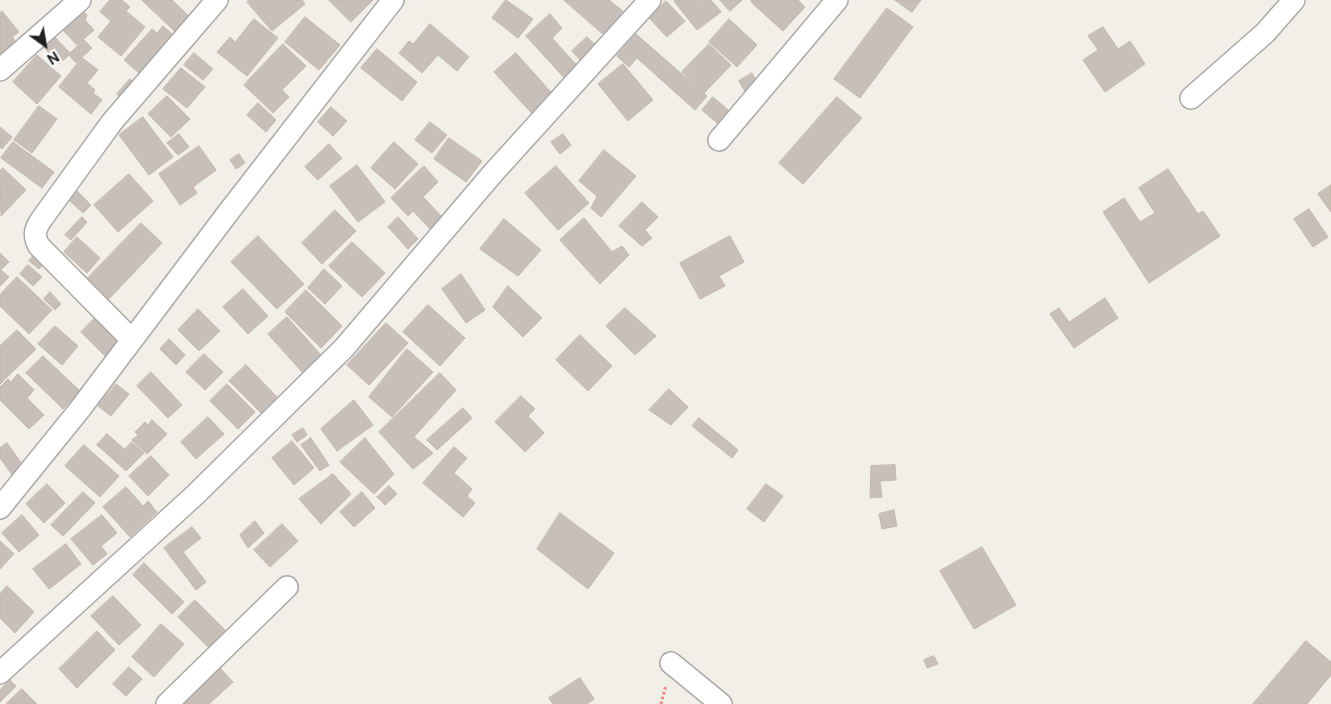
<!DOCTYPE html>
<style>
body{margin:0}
#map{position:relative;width:1331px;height:704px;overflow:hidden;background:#f2efe9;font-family:"Public Sans",sans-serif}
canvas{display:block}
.north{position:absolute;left:20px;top:20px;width:50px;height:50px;-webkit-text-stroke:4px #fff;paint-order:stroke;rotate:148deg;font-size:14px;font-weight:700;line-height:20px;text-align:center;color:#222}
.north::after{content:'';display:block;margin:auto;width:18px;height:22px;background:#222;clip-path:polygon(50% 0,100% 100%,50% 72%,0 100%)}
</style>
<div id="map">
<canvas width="1331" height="704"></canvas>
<div class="north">N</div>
</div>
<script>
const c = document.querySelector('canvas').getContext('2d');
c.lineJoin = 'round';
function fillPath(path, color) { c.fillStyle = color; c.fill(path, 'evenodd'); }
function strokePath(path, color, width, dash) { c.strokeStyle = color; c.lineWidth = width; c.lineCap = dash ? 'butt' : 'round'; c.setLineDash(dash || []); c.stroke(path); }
const building = new Path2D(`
 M110,0H122L130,7L126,11L145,27L121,56L98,37L111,21L100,12Z
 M142,0H172L193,20L179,35Z
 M249,0H302L305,4L272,31L247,2Z
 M329,0H373L351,22Z
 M506,0L533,19L518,38L492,18Z
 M564,0H609L630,17L610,40Z
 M711,0L721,12L697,30L674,1Z
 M720,0H742L730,11Z
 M752,0H798L805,7L783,31L751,2Z
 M895,0H921L912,12Z
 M666,1L685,21L667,37L649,18Z
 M79,7L87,15L85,20L94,30L77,45L59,26Z
 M887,8L913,27L860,98L834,79Z
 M2,11L19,32L12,37L17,43L0,57V13Z
 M550,14L562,28L552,38L581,70L568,82L526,36Z
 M305,17L340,45L319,70L285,42Z
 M254,19L278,38L247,76L217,52L230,37L235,42Z
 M729,19L757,45L737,67L709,42Z
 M430,24L469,57L457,71L438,55L422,73L399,53L409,41L413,44Z
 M163,26L172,34L158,51L165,57L153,70L147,64L139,73L124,60L152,29L157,33Z
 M1103,27L1118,49L1130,41L1145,64L1105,92L1083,60L1098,50L1088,36Z
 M51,33L70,53L84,40L92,48L76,63L69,55L59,64L40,43Z
 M636,34L707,96L695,110L637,58L629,67L617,56Z
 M587,37L600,49L584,64L572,51Z
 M283,44L306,66L282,90L289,97L273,113L244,85Z
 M709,44L731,65L704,93L682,72Z
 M377,49L417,82L402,101L361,68Z
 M194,53L213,69L203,80L184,65Z
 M516,53L557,99L536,118L494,72Z
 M37,55L61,76L37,104L13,82Z
 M82,58L98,70L87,83L95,90L93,93L102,100L91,114L59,87Z
 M623,64L653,100L628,121L598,84Z
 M181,68L205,87L187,108L163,89Z
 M752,73L760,88L747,95L739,81Z
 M130,79L139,86L125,102L117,94Z
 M167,96L190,119L171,137L148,114Z
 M713,97L735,116L724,129L702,110Z
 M837,97L862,118L803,184L779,163Z
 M258,103L276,120L266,132L247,115Z
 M39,106L57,119L32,153L14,140Z
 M331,107L347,121L333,136L318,122Z
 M143,117L173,157L149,175L119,135Z
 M430,122L447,135L432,153L415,140Z
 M0,127L12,137L2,149L0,147Z
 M179,134L189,147L178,155L167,143Z
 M563,134L571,145L560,154L551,142Z
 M449,138L482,161L466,182L434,159Z
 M13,142L54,172L42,188L1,158Z
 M394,142L418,164L395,189L371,168Z
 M329,144L342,158L318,180L305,167Z
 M199,146L216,170L193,187L197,193L180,205L159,174Z
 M604,150L636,176L601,217L591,208L597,196L579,181Z
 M239,154L245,163L236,169L230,160Z
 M357,165L385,202L358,222L330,186Z
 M424,166L438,182L423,197L445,220L433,232L413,211L408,216L391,198Z
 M556,166L589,203L558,230L525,193Z
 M3,168L26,190L1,216L0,171Z
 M1168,169L1198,214L1203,211L1220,236L1149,283L1103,212L1124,198L1140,222L1155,213L1139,188Z
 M129,174L153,201L118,232L94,205Z
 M1331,185V212L1318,194Z
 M77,191L91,205L83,213L69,200Z
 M642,202L658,217L645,230L652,238L642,246L619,226Z
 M1309,209L1328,237L1313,247L1294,219Z
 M335,210L356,231L322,264L302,243Z
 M82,217L87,222L71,240L65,235Z
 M398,217L418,239L408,249L388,227Z
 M584,218L612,252L622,246L629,255L600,284L560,240Z
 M504,219L541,250L518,276L480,249Z
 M141,223L162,243L108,300L86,280Z
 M258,236L304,284L277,309L231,262Z
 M730,236L744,262L719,276L725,286L700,299L680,263Z
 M77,237L100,258L87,273L64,252Z
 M352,242L385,273L362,297L329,266Z
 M0,253L9,262L1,270L9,277L0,286Z
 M36,253L46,261L39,269L29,261Z
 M28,265L42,277L33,286L20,274Z
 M324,269L342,286L325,304L308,288Z
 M461,274L485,310L466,323L442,289Z
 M17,277L52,310L29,334L0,306V295Z
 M508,286L542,318L523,337L493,307Z
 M243,289L268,316L248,334L223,307Z
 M306,290L342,326L321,348L285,312Z
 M50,292L61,304L55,310L44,299Z
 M1105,298L1118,318L1074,348L1050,314L1059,308L1069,322Z
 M428,305L465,338L440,366L403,332Z
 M625,308L656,336L635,355L606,326Z
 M198,309L220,331L199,351L178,330Z
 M98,315L125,342L108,359L81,332Z
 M287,317L321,355L302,372L268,334Z
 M386,323L408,343L369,385L347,365Z
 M55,326L78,346L62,365L38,344Z
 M17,330L36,349L0,384V346Z
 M580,335L612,366L588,391L556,360Z
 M169,339L185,355L176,365L160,349Z
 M407,349L433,372L392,417L369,397Z
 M204,354L223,372L205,390L186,372Z
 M43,356L80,391L63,409L26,373Z
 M246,365L282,402L266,418L229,381Z
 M151,372L182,405L168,418L137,386Z
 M440,373L456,390L414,437L433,453L413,469L379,432Z
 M18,374L34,390L27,398L44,415L29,429L0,400V387L8,379L11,382Z
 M116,384L129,394L111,416L98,406Z
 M227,384L255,412L238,429L210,401Z
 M669,389L688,407L671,425L649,410Z
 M521,396L535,409L528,416L544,433L525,452L495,422Z
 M354,400L373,425L337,451L321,429Z
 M463,408L472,418L437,450L427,440Z
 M208,417L224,434L196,459L181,442Z
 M699,418L738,450L732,458L692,426Z
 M152,420L167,434L147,454L132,440L138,435L135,432L145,422L148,425Z
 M303,428L307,435L297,442L292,435Z
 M107,434L124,449L114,460L97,445Z
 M311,438L329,465L320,471L301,445Z
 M365,438L394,474L374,494L340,462Z
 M292,441L314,468L294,485L272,458Z
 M132,442L144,453L126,471L114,460Z
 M7,443L24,467L13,476L0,458V448Z
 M84,445L119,476L100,497L65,466Z
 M454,447L467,458L454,473L472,489L467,496L475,503L463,517L423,483Z
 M151,456L169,475L148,496L129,476Z
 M895,465L896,480L880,481L882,497L870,498L871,466Z
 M333,474L351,494L321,524L299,499Z
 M47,484L65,503L44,523L26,504Z
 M766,484L783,496L764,522L747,509Z
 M389,486L397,494L385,505L377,497Z
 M126,487L143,506L148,501L157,512L130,537L103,507Z
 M83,492L95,503L63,536L51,525Z
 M362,492L375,508L354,527L340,512Z
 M894,510L897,526L882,529L879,514Z
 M560,513L614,553L588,589L537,549Z
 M22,515L39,535L19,552L2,533Z
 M102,515L117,533L101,546L107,554L93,565L71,539Z
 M255,521L264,533L248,548L240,535Z
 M282,524L298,541L270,567L254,550Z
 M192,527L201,538L183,552L206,582L196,590L164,548Z
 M0,541L14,554L0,569Z
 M66,544L81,564L49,589L33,569Z
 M982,547L1016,605L974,629L940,571Z
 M144,563L184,602L172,614L133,575Z
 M7,586L34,612L15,633L0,618V594Z
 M113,596L141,625L119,645L91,616Z
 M195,600L226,631L209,648L178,617Z
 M161,624L184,644L154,677L132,657Z
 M97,631L115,650L77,688L59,669Z
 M1306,641L1331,662V675L1307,704H1253Z
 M934,656L938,664L927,668L924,660Z
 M129,667L142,679L126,696L113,684Z
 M220,668L233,682L209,704H180Z
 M580,678L594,699L587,704H553L549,698Z
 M10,680L16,686L0,702V690Z
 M22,689L37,704H6Z`);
fillPath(building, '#c7bfb8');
strokePath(building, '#c4b6ab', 1);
const street = new Path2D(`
 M0,70L80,0
 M1191,98L1265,33L1294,0
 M719,140L837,0
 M132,340L39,246C33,236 35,229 41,220L112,122L217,0
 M0,508L80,409L227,214L393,0
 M671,663L721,704
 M0,673L195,495L344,348L494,172L650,0
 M167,704L287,587`);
strokePath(street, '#a9a9a9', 24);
strokePath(new Path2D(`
 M661,704L666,685`), '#fa8072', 3, [2.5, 2.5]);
strokePath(street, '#fff', 21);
</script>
